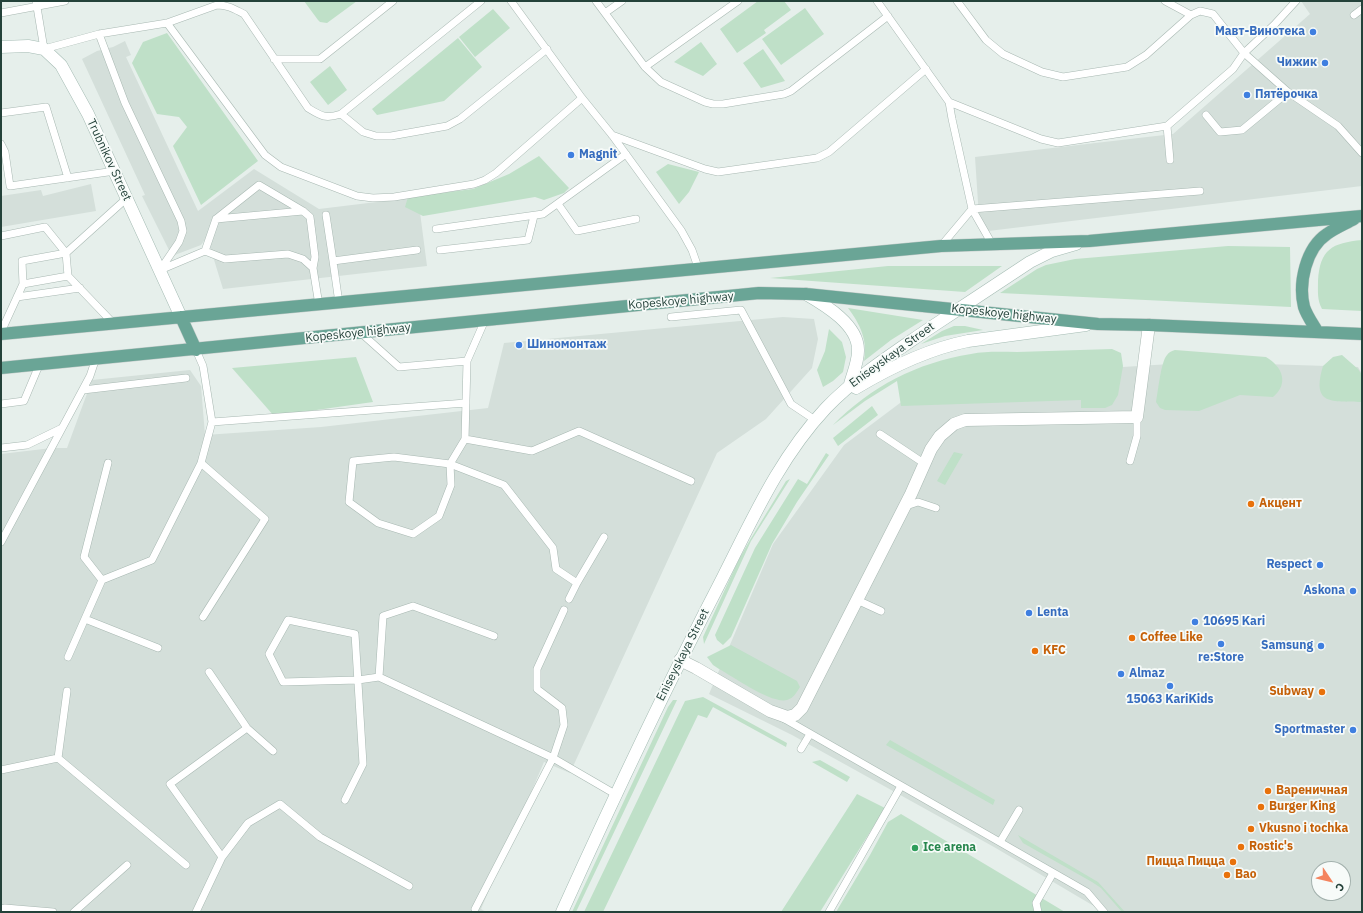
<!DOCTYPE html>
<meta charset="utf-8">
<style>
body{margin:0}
#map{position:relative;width:1363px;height:913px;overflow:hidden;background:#e6efeb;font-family:"IBM Plex Sans",sans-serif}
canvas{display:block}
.frame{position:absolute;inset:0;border:2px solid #24423a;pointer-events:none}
.north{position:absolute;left:1311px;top:861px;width:40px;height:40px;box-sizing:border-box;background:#f7fbf9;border:1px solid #a3b1ad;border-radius:50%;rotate:125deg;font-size:11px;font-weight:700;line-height:16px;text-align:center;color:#24423a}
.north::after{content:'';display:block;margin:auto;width:14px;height:18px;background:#f4845f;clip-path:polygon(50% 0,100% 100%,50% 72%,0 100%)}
</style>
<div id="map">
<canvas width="1363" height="913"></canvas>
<div class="frame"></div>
<div class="north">С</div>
</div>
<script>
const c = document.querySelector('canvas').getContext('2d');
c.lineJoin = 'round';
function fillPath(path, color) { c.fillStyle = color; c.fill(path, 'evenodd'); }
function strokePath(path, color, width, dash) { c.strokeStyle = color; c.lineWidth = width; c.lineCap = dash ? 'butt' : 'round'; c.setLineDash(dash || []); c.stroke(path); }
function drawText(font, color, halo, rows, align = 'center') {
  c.font = font + ' "IBM Plex Sans",sans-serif'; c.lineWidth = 3.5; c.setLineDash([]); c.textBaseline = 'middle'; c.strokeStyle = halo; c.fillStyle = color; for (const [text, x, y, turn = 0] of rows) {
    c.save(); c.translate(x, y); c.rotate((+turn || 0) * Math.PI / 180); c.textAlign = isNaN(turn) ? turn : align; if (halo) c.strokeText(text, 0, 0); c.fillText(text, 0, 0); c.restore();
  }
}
fillPath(new Path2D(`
 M1301,1H1362V186L980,232L975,157L1173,134L1310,14Z
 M125,41L131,55L126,57L198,211L254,169L319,209L418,197L427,266L223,289L207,237L201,245L172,256L142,196L145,195L82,59L97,51L113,47Z
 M91,184L96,211L1,227V196L41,190L43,196Z
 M783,317L814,319L818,339L812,368L766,419L717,453L570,773L544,762L481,909L486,912H1V454L52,448H67L92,380L190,370L201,386L205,435L321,427L488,408L504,343Z
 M1202,362L1358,367L1362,374V912H1104L994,847L792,735L709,694L773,544L844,445L932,379ZM1319,869H1343V893H1319Z`), '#d4dfda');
fillPath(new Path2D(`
 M304,1H357L327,23L320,22L318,20Z
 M758,1H784L791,10L764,30L766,33L737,53L720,29Z
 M805,8L824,34L781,65L762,39Z
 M493,9L510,28L475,57L459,37Z
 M167,33L258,161L201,205L173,146L187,127L179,117L157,114L132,63L143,42Z
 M458,38L482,67L444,101L377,115L372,109Z
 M701,42L717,64L703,76L674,62Z
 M763,49L785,81L761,88L743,63Z
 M330,66L347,90L328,105L310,82Z
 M539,156L569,188L564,193L544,200L535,197L423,216L405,207L408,197L473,189L509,174Z
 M668,164L699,172L689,192L679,204L656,172Z
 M1362,240V311L1322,309C1317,300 1318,291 1318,281C1320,249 1332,243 1362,240Z
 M1228,246L1290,247L1291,307L1000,293L1037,269L1046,265L1075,259Z
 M888,266H1002L965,292L770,278Z
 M848,308L923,320L891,340L864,361C868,340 860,324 848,308Z
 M954,326H965L983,330L945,336L921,344L942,331Z
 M829,329L842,342L846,357L843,372L833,381L823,387L817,370L825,351Z
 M1112,349L1121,353L1123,366L1118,395L1112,405L1105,408H1081V400L901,406L897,381L865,401L833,425C872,386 916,363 971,354C986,351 1002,352 1017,352C1049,351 1080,350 1112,349Z
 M1175,350L1266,357C1283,367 1289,384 1273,397L1240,395L1199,411L1165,410L1160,408L1156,402C1158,392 1161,361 1167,355C1169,352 1172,351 1175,350Z
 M1342,355L1358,369L1362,375V402C1332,401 1311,406 1323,366L1333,357Z
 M356,357L373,402L274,416L232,368Z
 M872,406L878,415L838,446L833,438Z
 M954,452L963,454L945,485L937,481Z
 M826,453L829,455L797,502L772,544L731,637L723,645L717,640L715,635L755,548L798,479L807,484Z
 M790,479L751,541L704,644L703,637L739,559L750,540L786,481Z
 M731,645L797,681L800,687C796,693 794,698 787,700C771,704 734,677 719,669L713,665L707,657Z
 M703,697L787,743L786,747L713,707L707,718L698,715L603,912H584L685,701Z
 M673,700H677L576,912H572L668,707Z
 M890,740L995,800L993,805L886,745Z
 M820,760L850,777L847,782L812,762Z
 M857,794L885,808L820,912H781Z
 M901,814L1065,912H836L870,855L888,822Z
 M1018,835L1098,882L1125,912H1122L1101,888L1092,882L1023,843Z`), '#bfe0c8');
const lane = new Path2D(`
 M36,1L44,49L99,34L167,23L265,155L281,167L357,196L373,198L394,197L474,184L485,180L496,173L582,98
 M511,1L582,98L612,135L681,230L692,250L699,270
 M596,1L645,67L661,82L705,102L713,104H723L784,94L791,91L888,16
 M877,1L949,102L952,119L972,209L1200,191
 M957,1L986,40L1003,54L1042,72L1063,77L1127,67L1146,55L1191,15
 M1165,1L1191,15L1200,11L1213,14L1244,53L1288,92L1338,126L1362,153
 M1,13L65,1
 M605,13L622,1
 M1354,15L1362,9
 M167,23L217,5C228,5 234,9 244,14L308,108C321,116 325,119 341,114L481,1
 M99,34L125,103L181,221L183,231L179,242L160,270
 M274,59H320L393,1
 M645,67L738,1
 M949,102L1041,139L1058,143L1167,126L1233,69L1244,53L1274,25L1296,1
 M1,113L46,107L68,178
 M341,114L363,132L376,136H391L447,126L460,119L547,49
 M1206,115L1220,132L1242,130L1288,92
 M1167,126L1170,160
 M612,135L705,169L718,172L817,158L829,152L926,69
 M1,144L5,152L10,186L115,171
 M558,204L577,231L636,219
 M326,215L333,261
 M216,219L303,211
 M436,229L543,214L626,154
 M1,236L45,227L66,253L68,276
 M941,246L972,209L992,244
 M440,250L528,240L534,216
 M205,251L216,219L259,185L303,211L310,217L315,257L313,268
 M160,270L205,251L225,259L288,254L303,259L313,268L319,305
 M23,284L22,261L66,253L127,198
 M17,297L80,288
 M339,303L333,261L417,250
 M671,317L741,310L791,404L815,420
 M485,320L467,361L465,439L450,464L451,485L439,516L413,534L378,523L349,502L353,461L394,457L450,464L504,485L553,548L556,569L577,583
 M1,332L23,284L68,276L113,323
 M361,333L399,367L467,361
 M83,390L186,378
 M1,404L24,401L40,363
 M212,422L466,403
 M880,434L925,464
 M465,439L532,451L579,431L691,481
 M1,448L27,445L62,428
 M1130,461L1137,436V417
 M201,463L265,519L203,617
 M906,506L918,502L936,508
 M1,542L90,376L96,358
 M102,580L84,557L108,463
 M569,599L577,583L604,537
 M857,600L881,611
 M85,619L158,648
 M494,636L413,606L383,616L379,677L553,758L615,794
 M68,657L102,580L152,560L201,463L212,422L203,366L196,350
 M209,672L247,728L273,751
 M67,691L58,758L186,865
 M783,718L1087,892L1104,912
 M801,749L810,734
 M1,770L58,758
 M345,800L363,764L355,634L288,620L269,654L283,682L358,680L379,677
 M1000,842L1019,810
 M222,857L170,784L247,728
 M1,909L5,908L53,912
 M475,909L553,758L564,725L562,708L537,689V669L564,610
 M74,912L127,865
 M196,912L222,857L248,823L280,804L320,837L409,886
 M829,912L901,786
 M1038,912L1036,903L1053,873`);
const street = new Path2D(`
 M680,660L696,668L770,711L787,717L795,715L802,708L911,494L931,449L940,436L954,424L965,420L1137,417L1149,325`);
const secondary = new Path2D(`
 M1,47L28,46L44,49L61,65L88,114L181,317
 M806,294C825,305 859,325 858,351C858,362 853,373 850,384
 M856,388C891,367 928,349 968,341L1086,325
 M562,912C613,799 666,687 723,577C753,518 780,457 826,408C855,378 889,356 924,332C959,309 995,285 1030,262L1052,251L1076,244`);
const primary = new Path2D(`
 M181,317L196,350
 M1317,331C1313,324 1307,316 1304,307C1298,283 1306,248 1327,234C1335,228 1345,224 1354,219
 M1,334L941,246L1089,241L1362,216
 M1,368L759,293L806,294L1098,324L1149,325L1362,334`);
strokePath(lane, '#a8b8b2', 8);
strokePath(street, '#a8b8b2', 13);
strokePath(secondary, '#a4bbb3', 13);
strokePath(primary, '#c2cac8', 13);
strokePath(lane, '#fff', 7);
strokePath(street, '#fff', 12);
strokePath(secondary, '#fff', 12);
strokePath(primary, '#6aa596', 12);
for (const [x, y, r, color] of [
 [1313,32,4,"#3f7fe0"],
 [1325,63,4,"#3f7fe0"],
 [1247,95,4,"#3f7fe0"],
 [571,155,4,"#3f7fe0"],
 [519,345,4,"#3f7fe0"],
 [1251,504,4,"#e8710a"],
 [1320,565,4,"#3f7fe0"],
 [1353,591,4,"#3f7fe0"],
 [1029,613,4,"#3f7fe0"],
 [1195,622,4,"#3f7fe0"],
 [1132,638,4,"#e8710a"],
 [1221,644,4,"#3f7fe0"],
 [1321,646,4,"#3f7fe0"],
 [1035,651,4,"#e8710a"],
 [1121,674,4,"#3f7fe0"],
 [1170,686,4,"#3f7fe0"],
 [1322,692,4,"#e8710a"],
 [1353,730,4,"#3f7fe0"],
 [1268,791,4,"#e8710a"],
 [1261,807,4,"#e8710a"],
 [1251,829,4,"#e8710a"],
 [1241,847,4,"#e8710a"],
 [915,848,4,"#2e9e5b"],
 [1233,862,4,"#e8710a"],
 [1227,875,4,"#e8710a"]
]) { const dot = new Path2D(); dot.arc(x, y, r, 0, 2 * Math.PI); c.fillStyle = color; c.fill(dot); strokePath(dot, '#f7fbf9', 1.5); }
drawText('bold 12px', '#366cbe', '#f7fbf9', [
 ["Мавт-Винотека",1305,32],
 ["Чижик",1317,63],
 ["Пятёрочка",1255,95,"left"],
 ["Magnit",579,155,"left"],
 ["Шиномонтаж",527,345,"left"],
 ["Respect",1312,565],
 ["Askona",1345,591],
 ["Lenta",1037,613,"left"],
 ["10695 Kari",1203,622,"left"],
 ["Samsung",1313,646],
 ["re:Store",1221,658,"center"],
 ["Almaz",1129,674,"left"],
 ["15063 KariKids",1170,700,"center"],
 ["Sportmaster",1345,730]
], 'right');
drawText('12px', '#24423a', '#f7fbf9', [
 ["Trubnikov Street",109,160,65],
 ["Kopeskoye highway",681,301,-5],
 ["Kopeskoye highway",1004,314,6],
 ["Kopeskoye highway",358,333,-6],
 ["Eniseyskaya Street",892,355,-36],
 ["Eniseyskaya Street",683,655,-63]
]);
drawText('bold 12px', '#c56008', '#f7fbf9', [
 ["Акцент",1259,504],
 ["Coffee Like",1140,638],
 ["KFC",1043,651],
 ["Subway",1314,692,"right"],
 ["Вареничная",1276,791],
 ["Burger King",1269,807],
 ["Vkusno i tochka",1259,829],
 ["Rostic's",1249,847],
 ["Пицца Пицца",1225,862,"right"],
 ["Bao",1235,875]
], 'left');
drawText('bold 12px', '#27864d', '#f7fbf9', [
 ["Ice arena",923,848]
], 'left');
</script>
